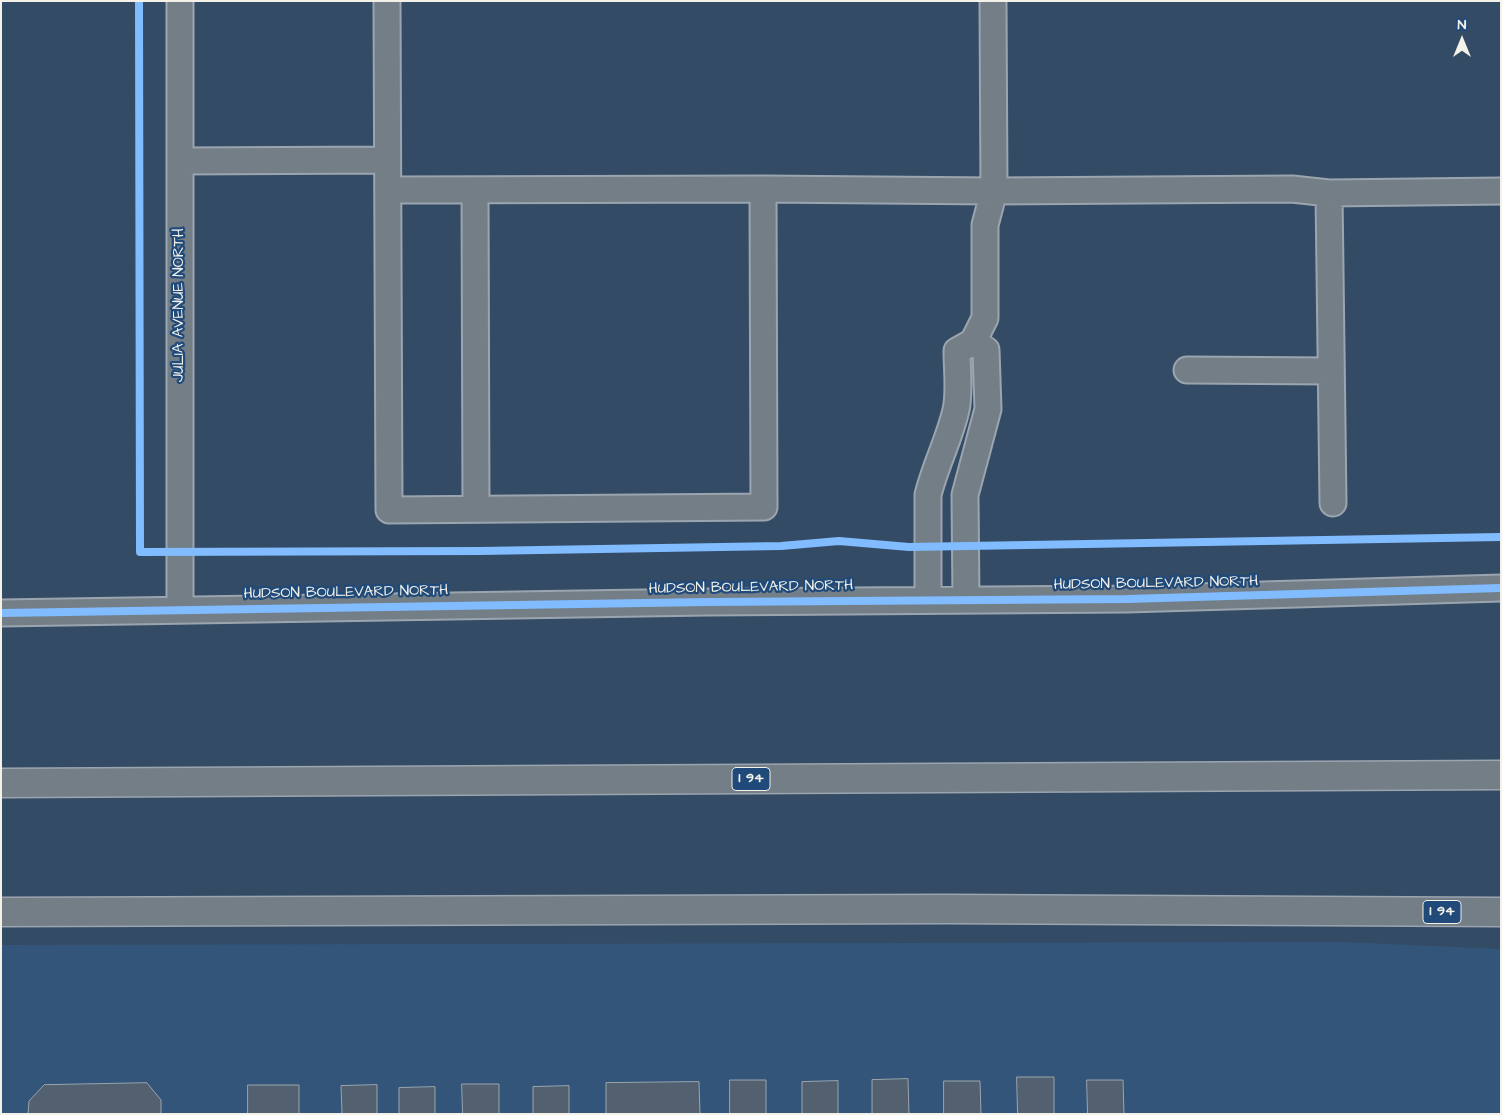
<!DOCTYPE html>
<style>
body{margin:0}
#map{position:relative;width:1502px;height:1115px;overflow:hidden;background:#344b65;font-family:"Architects Daughter",sans-serif}
canvas{display:block}
.frame{position:absolute;inset:0;border:2px solid #f4f1e8;pointer-events:none}
.north{position:absolute;left:1437px;top:15px;width:50px;height:50px;-webkit-text-stroke:4px #1f4a7a;paint-order:stroke;rotate:0deg;font-size:14px;font-weight:700;line-height:20px;text-align:center;color:#f4f1e8}
.north::after{content:'';display:block;margin:auto;width:18px;height:22px;background:#f4f1e8;clip-path:polygon(50% 0,100% 100%,50% 72%,0 100%)}
</style>
<div id="map">
<canvas width="1502" height="1115"></canvas>
<div class="frame"></div>
<div class="north">N</div>
</div>
<script>
const c = document.querySelector('canvas').getContext('2d');
c.lineJoin = 'round';
function fillPath(path, color) { c.fillStyle = color; c.fill(path, 'evenodd'); }
function strokePath(path, color, width, dash) { c.strokeStyle = color; c.lineWidth = width; c.lineCap = dash ? 'butt' : 'round'; c.setLineDash(dash || []); c.stroke(path); }
function drawText(font, color, halo, rows, align = 'center') {
  c.font = font + ' "Architects Daughter",sans-serif'; c.lineWidth = 4.5; c.setLineDash([]); c.textBaseline = 'middle'; c.strokeStyle = halo; c.fillStyle = color; for (const [text, x, y, turn = 0] of rows) {
    c.save(); c.translate(x, y); c.rotate((+turn || 0) * Math.PI / 180); c.textAlign = isNaN(turn) ? turn : align; if (halo) c.strokeText(text, 0, 0); c.fillText(text, 0, 0); c.restore();
  }
}
fillPath(new Path2D(`
 M1342,942L1501,949V1114H1V945Z`), '#335579');
const building = new Path2D(`
 M1017,1077H1054V1114H1018Z
 M908,1079L909,1114H872V1080Z
 M730,1080H766V1114H730Z
 M1087,1080H1123L1124,1114H1088Z
 M838,1081V1114H802V1082Z
 M944,1081H980L981,1114H944Z
 M699,1082L700,1114H606V1083Z
 M147,1083L161,1100V1114H28L29,1101L44,1085Z
 M462,1084H499V1114H463Z
 M248,1085H299V1114H248Z
 M377,1085V1114H342L341,1086Z
 M569,1086V1114H533V1087Z
 M435,1087V1114H399V1088Z`);
fillPath(building, '#52606f');
strokePath(building, '#9ba5af', 1);
const minor = new Path2D(`
 M180,1V609
 M387,1L389,510L764,507L763,189L388,190
 M180,161L387,160
 M763,189L994,191L1292,189L1329,193L1501,191
 M475,190L476,509
 M1329,193L1333,503
 M1187,370L1331,371
 M928,600V495C935,466 949,440 956,410C960,392 957,370 957,351L973,342L985,318V225L994,191L993,1
 M966,600L965,495L988,409L986,350L973,342
 M1,613L708,602L1127,599L1501,588`);
const highway = new Path2D(`
 M1,783L1501,775
 M1,912L947,909L1501,912`);
strokePath(minor, '#9ba5af', 29);
strokePath(highway, '#9ba5af', 31);
strokePath(minor, '#737e87', 25);
strokePath(highway, '#737e87', 28);
strokePath(new Path2D(`
 M139,1L140,552L480,551L781,546L839,541L909,547L1501,537
 M1,613L708,602L1127,599L1501,588`), '#80bcff', 8);
for (const [x, y, w] of [
 [751,779,38],
 [1442,912,38]
]) { const box = new Path2D(); box.roundRect(x - w / 2, y - 11.5, w, 23, 4); c.fillStyle = '#1f4a7a'; c.fill(box); strokePath(box, '#f4f1e8', 1); }
drawText('bold 14px', '#f4f1e8', null, [
 ["I 94",751,779],
 ["I 94",1442,912]
]);
drawText('15px', '#f4f1e8', '#1f4a7a', [
 ["JULIA AVENUE NORTH",180,305,-90],
 ["HUDSON BOULEVARD NORTH",1156,584,-1],
 ["HUDSON BOULEVARD NORTH",751,588,-1],
 ["HUDSON BOULEVARD NORTH",346,593,-1]
]);
</script>
